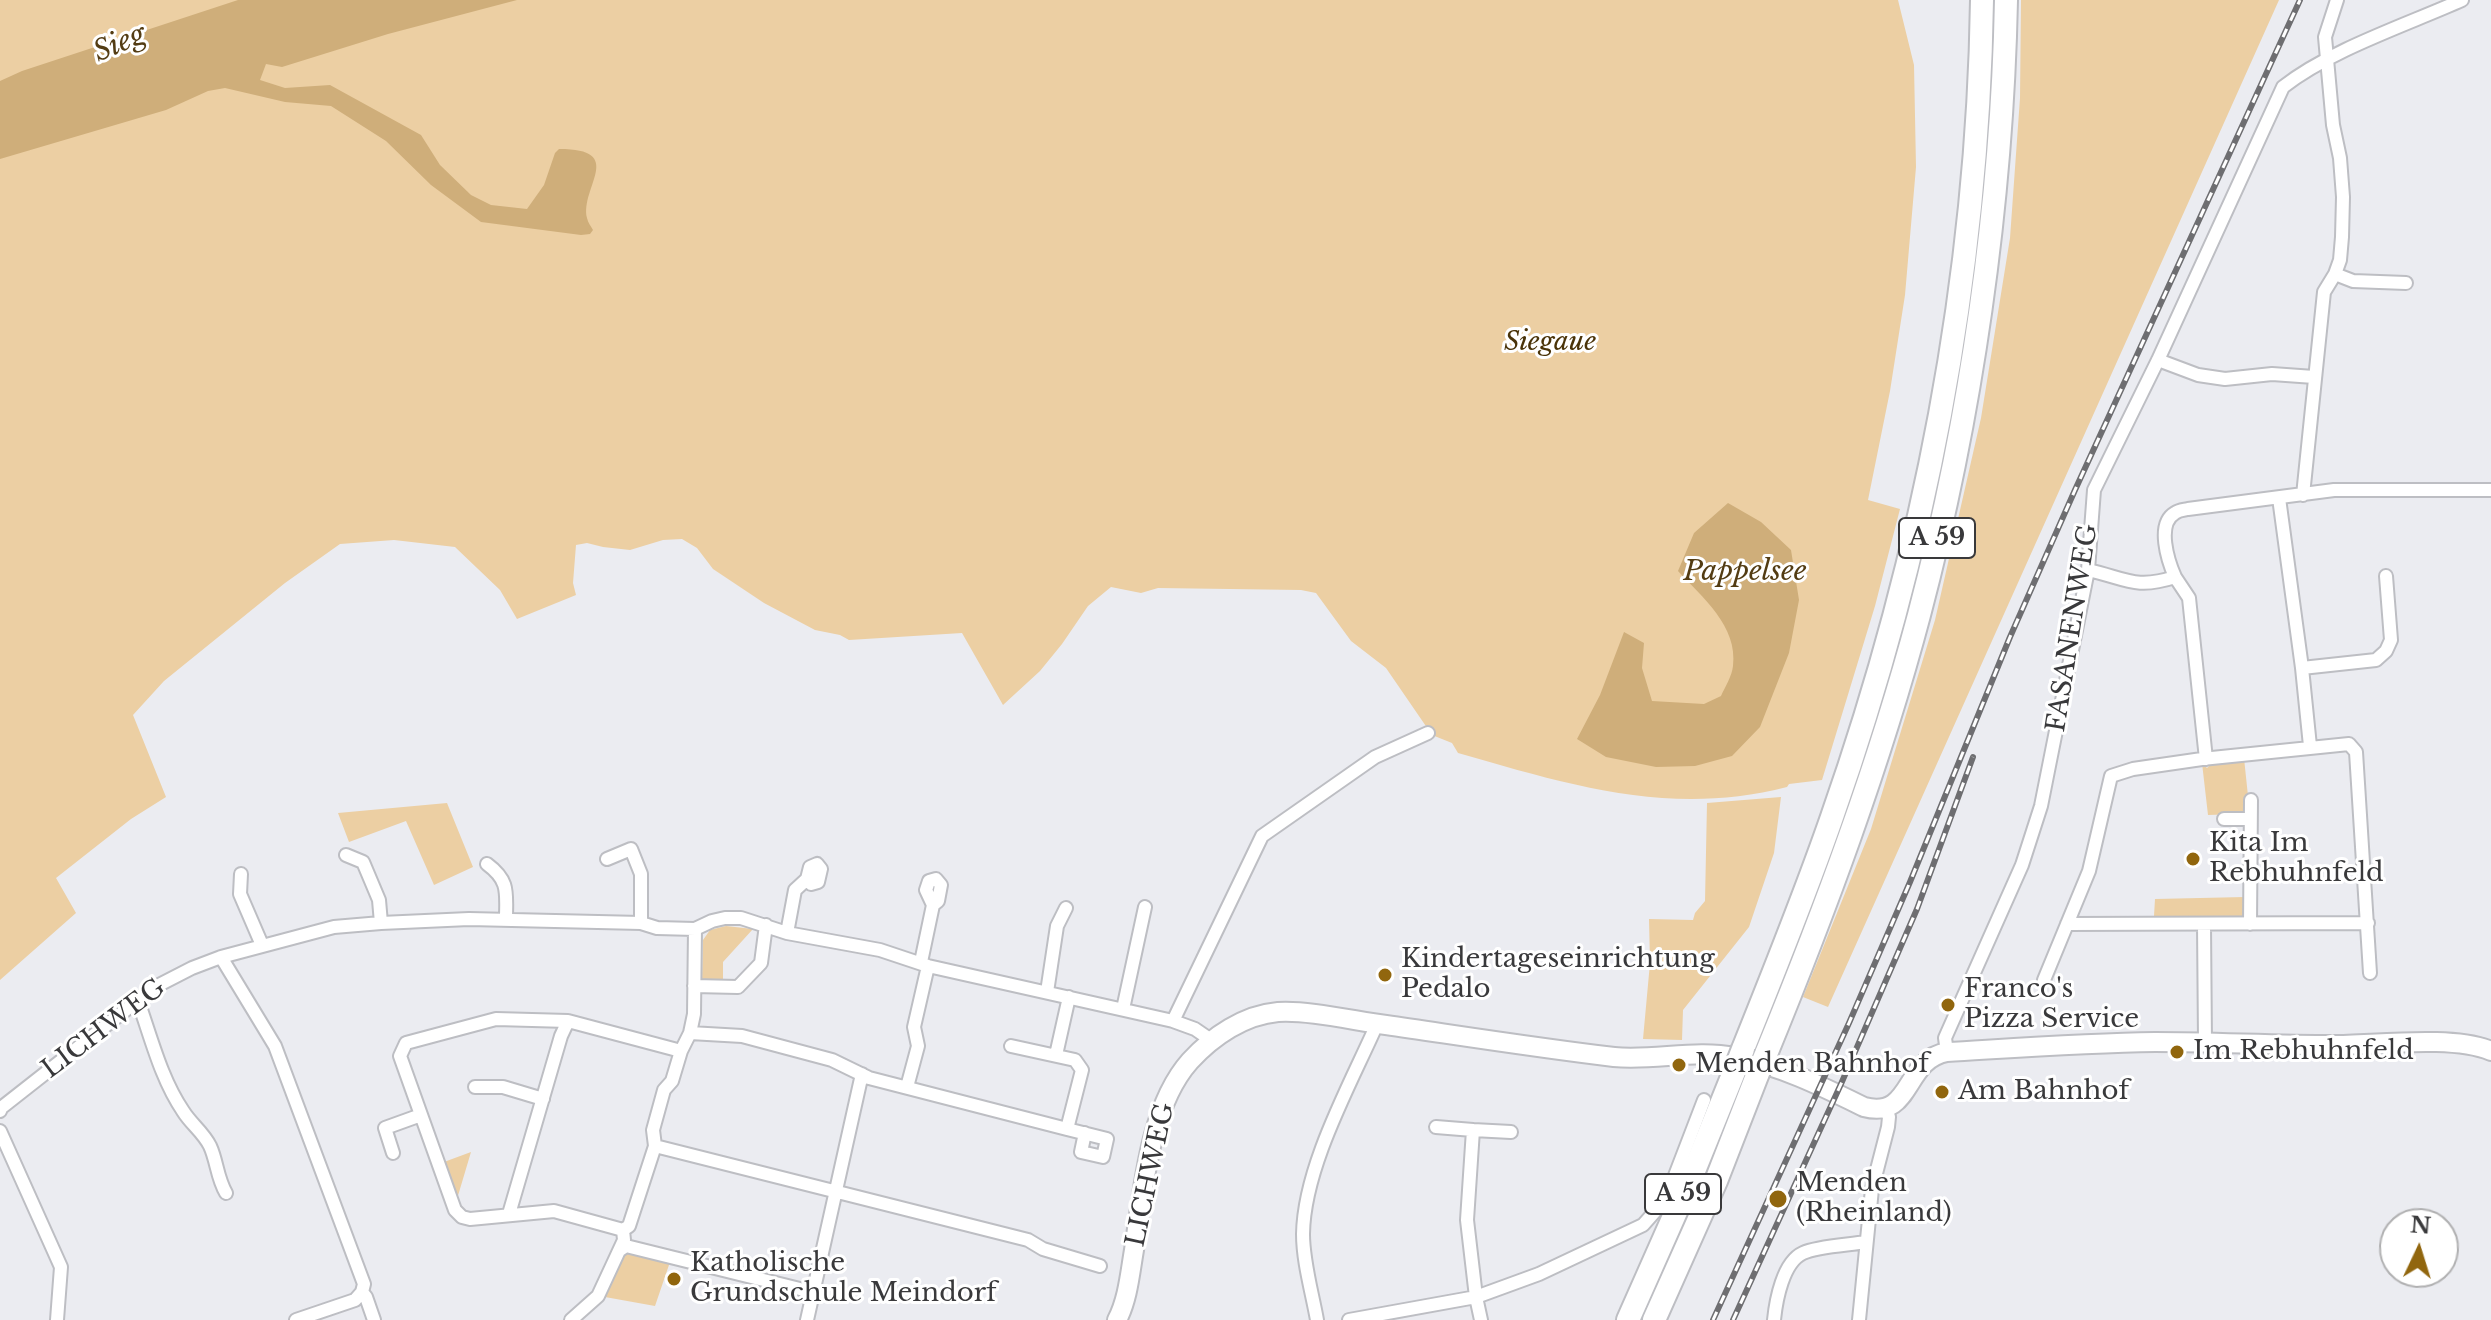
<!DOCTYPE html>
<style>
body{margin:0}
#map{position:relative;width:2491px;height:1320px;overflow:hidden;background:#ebecf1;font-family:"Libre Baskerville",serif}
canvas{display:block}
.north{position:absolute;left:2379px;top:1208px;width:80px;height:80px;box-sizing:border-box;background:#fff;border:2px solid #b0b0b1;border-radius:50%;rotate:4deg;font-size:22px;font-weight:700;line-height:32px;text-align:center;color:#39393b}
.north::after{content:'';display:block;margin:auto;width:28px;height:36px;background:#91660e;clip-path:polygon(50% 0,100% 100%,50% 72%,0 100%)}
</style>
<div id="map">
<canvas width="2491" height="1320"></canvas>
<div class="north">N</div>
</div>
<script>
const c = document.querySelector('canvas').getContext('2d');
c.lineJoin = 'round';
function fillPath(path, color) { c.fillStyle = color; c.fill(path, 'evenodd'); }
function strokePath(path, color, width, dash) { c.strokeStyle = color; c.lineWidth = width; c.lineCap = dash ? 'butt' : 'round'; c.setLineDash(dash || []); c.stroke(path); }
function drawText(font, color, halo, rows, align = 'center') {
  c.font = font + ' "Libre Baskerville",serif'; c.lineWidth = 6; c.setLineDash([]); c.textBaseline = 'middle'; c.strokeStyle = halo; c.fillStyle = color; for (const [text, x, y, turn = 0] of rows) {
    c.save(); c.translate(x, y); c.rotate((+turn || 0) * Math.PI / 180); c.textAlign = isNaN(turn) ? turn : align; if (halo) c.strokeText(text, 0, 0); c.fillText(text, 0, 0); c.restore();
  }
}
fillPath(new Path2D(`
 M0,0H1898L1914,65L1916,167L1905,295L1890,391L1868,500L1900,509L1875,606L1822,780L1789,784L1787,787C1670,817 1570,785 1458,753L1452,743L1432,735L1386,668L1351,641L1316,593L1301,590L1158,588L1141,593L1111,587L1088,606L1062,644L1040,671L1003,705L962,633L849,640L840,635L815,630L764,603L713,569L697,548L682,539L663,540L630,550L603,547L587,543L576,545L573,583L576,595L517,619L500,590L455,547L394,540L340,544L285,583L164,681L133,715L166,797L131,819L56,878L76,913L0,980Z
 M2021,0H2279L1828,1007L1803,997L1871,829L1935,620L1981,418L2010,238L2020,98Z
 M2244,758L2248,796L2244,800L2243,811L2239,814L2208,815L2202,763L2207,768L2210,765L2208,763Z
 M1781,797L1774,853L1749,927L1683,1010L1682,1040L1643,1039L1650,963L1649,919L1693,920L1695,913L1705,901L1707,803Z
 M447,803L473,867L434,885L406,821L349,842L338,813Z
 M2245,897V916H2154L2155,899Z
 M726,926L753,929L723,962V982H702L703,940L710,930Z
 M471,1152L457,1199L444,1162Z
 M630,1251L670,1262L655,1306L605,1297L621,1255Z`), '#eccfa3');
fillPath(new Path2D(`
 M238,0H517L388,34L282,67L266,64L260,80L285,88L330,85L421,135L440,165L471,195L491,205L527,209L544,185L555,153L559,149C627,149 580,187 587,218C588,223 591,226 593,230L590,234L581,235L481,222L431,185L386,141L331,106L285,102L225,88L208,91L166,110L0,159V81L22,71Z
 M1728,503L1761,522L1791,550L1799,600L1789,653L1760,727L1732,756L1695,766L1656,767L1606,757L1577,739L1600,695L1624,632L1644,643L1642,668L1652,701L1704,704L1721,696C1725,687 1732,676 1733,666C1738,626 1702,597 1678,571L1694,533Z`), '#cfae7a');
const street = new Path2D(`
 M2335,274L2353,281L2406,283
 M2158,360L2198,375L2225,379L2272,374L2314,377
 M2303,495L2324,292L2335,274L2340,260L2342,237L2343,197L2340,158L2333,125L2325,37L2337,0
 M2279,498L2302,668L2376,660L2386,651L2391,640L2386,576
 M2088,570C2125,578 2135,590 2175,577C2168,561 2156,524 2175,513C2179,510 2184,510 2188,509L2334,490H2491
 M2175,577L2189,598L2206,759
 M2302,668L2310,746
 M2224,819H2250
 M346,855L363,862L379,900L381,923
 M607,859L631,849L641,874V923
 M487,864C510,881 506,893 506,919
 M241,874L240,894L262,945
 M2067,924L2368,923
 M2250,924L2251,800
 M2204,925L2205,1042
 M787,933L795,890L807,879L811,884L818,882L821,869L817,864L810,867L807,879
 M221,957L275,1046L364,1284L362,1292L366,1297L374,1320
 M921,962L933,905L938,901L941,885L936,879L929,881L926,890L933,905
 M2044,980L2089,871L2111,776L2133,769L2202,759L2349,744L2356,752L2370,973
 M694,986L738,987L761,963L766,925
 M1047,992L1057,926L1066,908
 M138,1001C151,1037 161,1079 183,1111C191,1124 203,1132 210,1146C217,1161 217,1178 226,1193
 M1123,1009L1145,907
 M568,1021L496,1019L406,1043L400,1056L455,1210L462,1217L470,1219L554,1211L623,1230
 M1173,1021L1262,836L1375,757L1428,733
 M690,1033L742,1036L832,1060L869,1078L1067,1129L1082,1070L1075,1060L1011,1046
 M1947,1052L1945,1038L2022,865L2041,806L2088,570L2094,490L2158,360L2283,87C2330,50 2406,25 2462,0
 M1056,1055L1069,997
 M475,1087H503L543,1099
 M907,1087L918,1046L914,1027L928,966
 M0,1111L1,1108L155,987L192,968L221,957L334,927L381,923L469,919L641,923L657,928L695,929L712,921L725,918H741L787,933L880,950L928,966L1173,1021L1195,1029L1211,1040
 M1436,1127L1473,1130L1467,1220L1476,1297L1481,1320
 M1067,1129L1107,1139L1103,1157L1081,1152L1085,1133
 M1473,1130L1511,1132
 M0,1131L61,1267L57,1320
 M655,1146L1028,1240L1043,1249L1100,1266
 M393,1153L385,1128L421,1115
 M509,1214L561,1036L568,1021L681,1051
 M620,1250L626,1246L812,1292
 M296,1320L355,1300L362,1292
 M571,1320L598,1296L624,1240L623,1230L629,1226L655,1146L653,1130L664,1090L672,1081L681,1051L690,1033L694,1014L695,929
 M807,1320L862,1074
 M1317,1320C1312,1292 1303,1262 1303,1234C1304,1167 1350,1085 1377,1024
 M1349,1320L1476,1297L1539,1274L1643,1225L1666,1199L1704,1100
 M1774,1320C1776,1300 1783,1262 1803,1253C1818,1246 1849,1245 1866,1242
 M1859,1320L1872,1189L1888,1127L1889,1117L1885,1108`);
const secondary = new Path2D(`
 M1117,1320C1128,1299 1130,1273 1134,1250C1143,1191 1149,1107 1190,1061C1213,1036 1244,1015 1278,1012C1309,1010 1355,1021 1386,1025C1462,1036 1538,1048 1614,1057C1654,1061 1695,1049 1735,1057C1781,1066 1823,1087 1864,1107C1913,1120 1903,1060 1947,1052C2016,1048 2086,1043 2155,1042C2214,1042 2273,1045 2333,1045C2375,1045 2454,1035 2491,1051`);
const highway = new Path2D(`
 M1743,1049C1774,972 1805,895 1832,817C1924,555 1978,278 1982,0
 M1766,1054C1825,910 1879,765 1919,615C1971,418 2002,203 2006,0
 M1628,1320L1694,1171L1736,1067
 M1654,1320L1716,1181L1758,1073`);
strokePath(street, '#bdbec3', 16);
strokePath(secondary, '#bdbec3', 22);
strokePath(highway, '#bdbec3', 26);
strokePath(street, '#fff', 12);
strokePath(secondary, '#fff', 18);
strokePath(highway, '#fff', 22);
const rail = new Path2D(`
 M1713,1320L1849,1023L1910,882L2010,637L2075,490L2300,0
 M1733,1320L1841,1084L1917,909L1973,757`);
strokePath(rail, '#6e6e71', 6);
strokePath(rail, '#fff', 3, [9]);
const highwayBridge = new Path2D(`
 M1736,1067L1743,1049
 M1758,1073L1766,1054`);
strokePath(highwayBridge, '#bdbec3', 26, []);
strokePath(highwayBridge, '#fff', 22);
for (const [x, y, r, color] of [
 [2193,859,8,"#91660e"],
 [1385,975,8,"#91660e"],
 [1948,1005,8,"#91660e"],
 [2177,1052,8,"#91660e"],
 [1679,1065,8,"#91660e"],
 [1942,1092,8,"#91660e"],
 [1778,1199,10,"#91660e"],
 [674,1279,8,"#91660e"]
]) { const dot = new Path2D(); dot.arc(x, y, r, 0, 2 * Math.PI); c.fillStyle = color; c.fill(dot); strokePath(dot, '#fff', 3); }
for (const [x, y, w] of [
 [1937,538,76],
 [1683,1194,76]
]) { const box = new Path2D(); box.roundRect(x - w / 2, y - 20, w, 40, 6); c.fillStyle = '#fff'; c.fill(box); strokePath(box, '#39393b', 2); }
drawText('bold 24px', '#39393b', null, [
 ["A 59",1937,538],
 ["A 59",1683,1194]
]);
drawText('italic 26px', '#4a3308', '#fff', [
 ["Siegaue",1550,343]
]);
drawText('26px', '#39393b', '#fff', [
 ["FASANENWEG",2073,628,-81],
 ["LICHWEG",104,1029,-37],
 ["LICHWEG",1151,1175,-78]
]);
drawText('26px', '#39393b', '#fff', [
 ["Kita Im",2209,844],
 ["Rebhuhnfeld",2209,874],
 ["Kindertageseinrichtung",1401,960],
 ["Pedalo",1401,990],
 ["Franco's",1964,990],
 ["Pizza Service",1964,1020],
 ["Im Rebhuhnfeld",2193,1052],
 ["Menden Bahnhof",1695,1065],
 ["Am Bahnhof",1958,1092],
 ["Menden",1796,1184],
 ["(Rheinland)",1796,1214],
 ["Katholische",690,1264],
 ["Grundschule Meindorf",690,1294]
], 'left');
drawText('italic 28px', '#533c13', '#fff', [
 ["Sieg",120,44,-23],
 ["Pappelsee",1745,572]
]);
</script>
